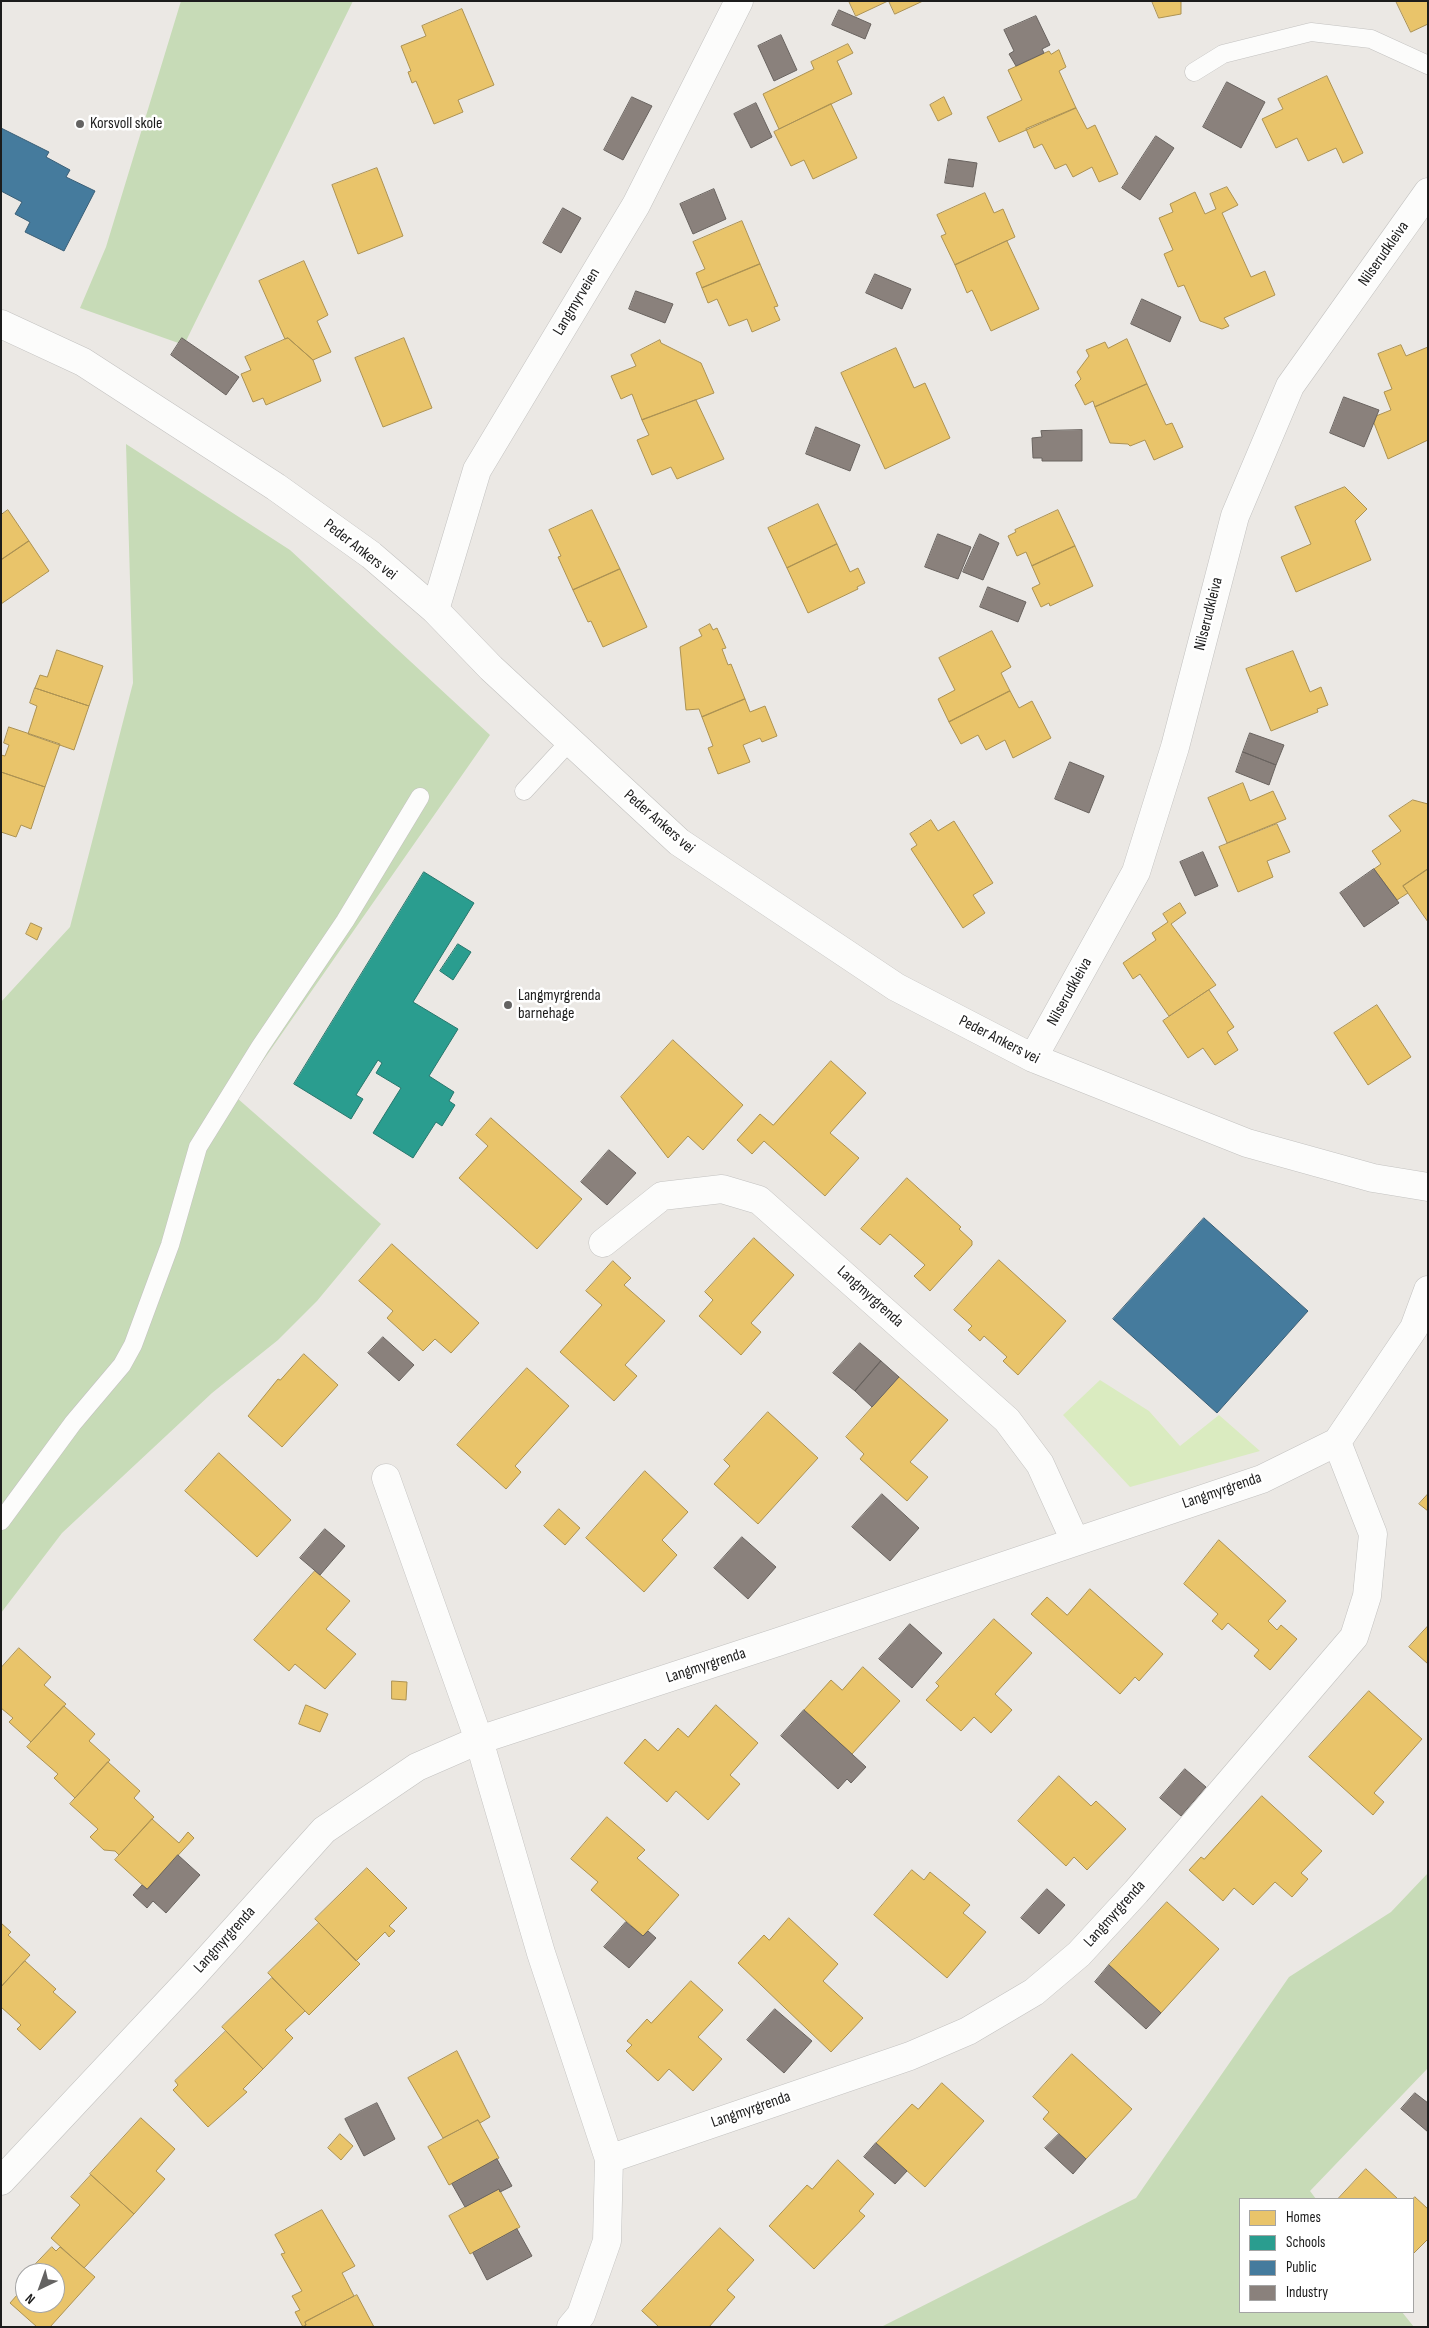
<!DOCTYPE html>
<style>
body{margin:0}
#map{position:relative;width:1429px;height:2328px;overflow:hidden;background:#ebe8e4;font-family:"Sofia Sans Condensed",sans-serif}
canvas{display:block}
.frame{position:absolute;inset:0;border:2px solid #1c1c1c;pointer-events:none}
.legend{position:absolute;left:1239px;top:2198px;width:175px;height:115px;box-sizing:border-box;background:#fff;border:1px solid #a4a4a4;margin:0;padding:6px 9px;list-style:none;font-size:15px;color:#1c1c1c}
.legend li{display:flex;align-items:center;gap:10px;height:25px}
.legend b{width:25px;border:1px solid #a4a4a4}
.north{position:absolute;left:15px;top:2263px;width:50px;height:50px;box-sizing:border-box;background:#fff;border:1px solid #a4a4a4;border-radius:50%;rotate:222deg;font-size:14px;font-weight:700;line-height:20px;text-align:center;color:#1c1c1c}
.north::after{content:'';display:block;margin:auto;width:18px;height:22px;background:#646362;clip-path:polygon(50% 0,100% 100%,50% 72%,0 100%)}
</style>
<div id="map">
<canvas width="1429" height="2328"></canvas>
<div class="frame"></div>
<ul class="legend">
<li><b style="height:14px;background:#e9c46a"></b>Homes</li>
<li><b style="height:14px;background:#2a9d8f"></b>Schools</li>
<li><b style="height:14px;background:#457b9d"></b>Public</li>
<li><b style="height:14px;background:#8a817c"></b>Industry</li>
</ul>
<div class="north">N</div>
</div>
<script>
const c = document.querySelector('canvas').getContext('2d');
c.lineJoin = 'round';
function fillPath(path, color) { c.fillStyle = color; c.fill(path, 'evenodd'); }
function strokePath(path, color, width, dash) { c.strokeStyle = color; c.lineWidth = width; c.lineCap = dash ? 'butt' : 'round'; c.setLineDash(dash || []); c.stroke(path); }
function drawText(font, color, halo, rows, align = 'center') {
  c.font = font + ' "Sofia Sans Condensed",sans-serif'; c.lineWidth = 5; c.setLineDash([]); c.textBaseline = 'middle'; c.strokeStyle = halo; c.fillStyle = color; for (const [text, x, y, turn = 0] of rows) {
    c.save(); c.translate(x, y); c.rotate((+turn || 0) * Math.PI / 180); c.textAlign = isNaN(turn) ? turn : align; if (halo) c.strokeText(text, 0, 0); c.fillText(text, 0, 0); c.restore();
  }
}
fillPath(new Path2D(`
 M1100,1380L1149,1411L1180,1446L1219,1415L1260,1451L1130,1487L1063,1415Z`), '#daebc0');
fillPath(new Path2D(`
 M181,1H353L184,345L80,308L106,247Z
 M126,444L290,550L490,735L237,1098L381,1224L317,1301L278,1340L212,1393L62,1533L1,1613V1002L70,927L133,683Z
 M1428,1873V2068L1310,2191L1316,2199H1240V2312H1402L1414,2327H881L1136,2198L1289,1977L1391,1912Z`), '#c7dbb7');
const homes = new Path2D(`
 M849,1H888L856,16Z
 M889,1H923L895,14Z
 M1152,1H1181V14L1159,18Z
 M1396,1H1428V24L1411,32Z
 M462,9L494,85L458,100L463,112L434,124L416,81L412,83L408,72L411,71L401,46L426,36L422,26Z
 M848,44L853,53L837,61L852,94L779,129L763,94L814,69L811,62Z
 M1059,50L1066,67L1059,71L1076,108L999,142L987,117L1022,100L1008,70L1049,51L1051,54Z
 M1327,76L1363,153L1343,163L1336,148L1308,161L1297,138L1276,148L1262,119L1283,109L1278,99Z
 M944,97L952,114L938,121L930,105Z
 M831,104L857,158L813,179L804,160L791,166L774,132Z
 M1076,108L1087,129L1095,125L1118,174L1099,182L1092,167L1073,177L1066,164L1055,169L1042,144L1034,148L1026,129Z
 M377,168L403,236L358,254L332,185Z
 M1227,187L1238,205L1222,213L1251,277L1265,271L1275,295L1224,318L1229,326L1222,329L1200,321L1184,285L1178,287L1164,254L1173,250L1159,218L1173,212L1170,204L1195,192L1205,214L1216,209L1210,194Z
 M985,193L994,213L1003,209L1015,237L955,265L941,236L946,234L937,215Z
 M742,221L760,264L702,288L696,273L705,269L693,242Z
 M1007,241L1039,309L991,331L972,290L967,293L955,265Z
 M304,261L328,315L317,321L331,352L313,360L288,338L285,339L259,281Z
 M760,264L778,306L774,307L780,320L752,332L747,319L729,326L717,299L708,303L702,288Z
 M288,338L313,360L321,381L266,405L263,398L253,402L241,374L251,370L245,357Z
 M404,338L432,408L383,427L355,358Z
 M1127,339L1147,384L1095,407L1093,401L1085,405L1075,385L1081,379L1077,372L1089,356L1086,350L1105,342L1108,348Z
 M660,340L661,343L701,363L714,393L642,420L632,394L621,399L611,376L636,366L631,355Z
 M1401,345L1406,356L1428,347V440L1388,459L1374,423L1376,416L1391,410L1384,392L1392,389L1378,354Z
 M896,348L914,388L925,383L950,438L885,469L841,373Z
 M1147,384L1166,425L1172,423L1183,447L1154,460L1145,440L1130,446L1128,444L1110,443L1095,407Z
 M696,400L724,459L677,479L671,467L652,475L637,440L649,435L642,420Z
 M1345,487L1367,509L1355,521L1371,560L1296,592L1281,557L1311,544L1295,507Z
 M818,504L837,544L787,568L768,528Z
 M8,510L29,541L1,560V515Z
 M592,510L620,569L573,590L558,557L561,556L549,530Z
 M1058,510L1075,546L1032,566L1026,552L1017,556L1008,536L1016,532L1015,530Z
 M29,541L49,571L1,604V560Z
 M837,544L850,572L858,568L865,583L857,587L858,589L808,613L787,568Z
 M1075,546L1093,586L1050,606L1049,603L1041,607L1032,588L1040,584L1032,566Z
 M620,569L647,627L603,647L591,621L588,622L573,590Z
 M710,624L713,630L717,628L726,648L722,649L728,665L731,664L745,699L702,717L699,709L686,710L680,647L702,636L699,630Z
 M992,631L1011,667L1001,673L1010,691L949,722L938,699L955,690L939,658Z
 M57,650L103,666L89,706L35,688L40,675L47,677Z
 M1293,651L1310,692L1321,687L1328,705L1317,709L1318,712L1271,731L1246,669Z
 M35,688L89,706L74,750L28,734L37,706L30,703Z
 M1010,691L1019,708L1032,701L1051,738L1013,758L1005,740L986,750L978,735L961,744L949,722Z
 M745,699L750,712L765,706L777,736L762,742L760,738L743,745L750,762L718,774L708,748L713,746L702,717Z
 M9,727L60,744L45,787L1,772V755L5,756L9,745L4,743Z
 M1,772L45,787L31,829L21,825L16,837L1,832Z
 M1243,783L1250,801L1273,791L1286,819L1227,843L1208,798Z
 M1413,800L1428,804V869L1403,886L1408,893L1397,900L1374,869L1381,864L1372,851L1401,831L1389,816Z
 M931,820L938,831L954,821L993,883L973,895L985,913L963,928L911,849L917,845L910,834Z
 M1277,824L1290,852L1267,861L1273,877L1238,892L1219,847Z
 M1428,869V922L1403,886Z
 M1180,903L1186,913L1171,924L1216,985L1169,1016L1140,974L1133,979L1123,963L1156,940L1152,933L1168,922L1163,914Z
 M31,923L42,928L37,940L26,934Z
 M1209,990L1234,1027L1227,1032L1238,1050L1215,1065L1203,1048L1188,1058L1163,1021Z
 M1377,1005L1411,1057L1368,1085L1334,1033Z
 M673,1040L743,1105L703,1150L688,1136L668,1158L621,1097Z
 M831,1061L866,1093L830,1133L859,1158L825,1196L764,1141L752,1154L737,1140L760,1114L773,1125Z
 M491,1118L582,1199L537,1249L459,1178L488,1146L476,1135Z
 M907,1178L961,1227L959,1229L972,1241V1245L930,1291L914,1276L925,1265L890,1234L880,1245L861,1229Z
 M754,1238L794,1275L751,1323L761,1332L741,1355L699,1316L713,1300L705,1292Z
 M392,1244L479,1323L451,1353L435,1339L423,1351L387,1318L393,1311L359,1281Z
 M999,1260L1066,1321L1018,1375L1003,1361L1007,1357L984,1336L980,1341L968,1330L972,1326L954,1310Z
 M613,1261L631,1278L624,1285L665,1321L625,1365L637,1376L614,1401L560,1352L602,1305L586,1291Z
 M304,1354L338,1385L282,1447L248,1416L278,1379L280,1380Z
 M527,1368L569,1406L515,1466L521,1472L506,1489L457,1445Z
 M899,1377L948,1420L910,1462L928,1477L907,1501L860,1459L864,1454L846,1437Z
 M768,1412L818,1458L758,1524L714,1484L730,1466L724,1460Z
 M219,1453L291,1520L257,1557L185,1491Z
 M645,1471L688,1512L662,1540L677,1555L644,1592L586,1538Z
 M1428,1494V1511L1419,1504Z
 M559,1509L580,1528L565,1545L544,1526Z
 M1219,1540L1286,1601L1268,1621L1277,1630L1281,1625L1297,1639L1270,1670L1254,1656L1259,1650L1228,1623L1222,1630L1212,1621L1218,1614L1184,1584Z
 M315,1571L350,1601L326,1629L356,1654L325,1689L295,1664L289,1671L254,1640Z
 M1090,1589L1163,1654L1139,1681L1135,1677L1120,1694L1031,1614L1047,1597L1067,1615Z
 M994,1619L1032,1653L995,1694L1012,1710L991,1733L974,1717L961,1731L926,1700L939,1686L936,1683Z
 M1428,1626V1664L1409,1647Z
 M19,1648L51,1677L44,1685L66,1704L31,1742L9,1722L13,1718L1,1708V1668Z
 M863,1667L900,1701L852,1754L804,1710L831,1680L842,1690Z
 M392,1681L407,1682L406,1700L392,1699Z
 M1369,1691L1422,1739L1374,1793L1384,1802L1373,1815L1309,1757Z
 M306,1705L328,1714L320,1732L299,1724Z
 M716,1705L758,1743L730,1775L740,1784L708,1820L676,1791L667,1802L624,1763L645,1739L658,1751L678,1728L688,1737Z
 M64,1706L95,1734L89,1741L110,1760L75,1798L54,1778L58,1774L27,1747Z
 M108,1762L140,1791L134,1798L154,1817L119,1855L115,1851L104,1850L90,1837L98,1829L70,1804Z
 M1059,1776L1091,1806L1096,1801L1126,1829L1087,1870L1074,1857L1066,1866L1018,1821Z
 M1262,1796L1322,1851L1301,1873L1308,1879L1292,1897L1275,1882L1253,1905L1234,1888L1223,1901L1189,1870L1201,1857L1204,1859Z
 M607,1817L645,1850L637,1858L679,1895L643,1936L591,1890L598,1882L571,1859Z
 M152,1819L179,1843L188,1832L194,1838L147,1889L115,1860Z
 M367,1868L407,1908L389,1926L395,1931L389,1937L385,1932L356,1961L315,1919Z
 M912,1870L924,1880L930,1872L970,1905L963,1913L986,1932L947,1978L874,1915Z
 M1167,1902L1219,1949L1161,2013L1109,1965Z
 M789,1918L838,1964L823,1981L863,2018L831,2052L738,1963L764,1935L769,1940Z
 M1,1923L11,1932L8,1935L30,1955L1,1987Z
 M319,1923L360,1964L309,2015L268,1973Z
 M25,1961L56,1989L53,1992L76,2012L40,2050L17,2029L21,2025L1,2007V1987Z
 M272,1978L305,2011L285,2030L293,2038L263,2069L222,2027Z
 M691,1981L723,2010L698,2037L722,2059L693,2091L669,2069L658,2081L626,2051L632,2045L627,2041L647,2019L651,2023Z
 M226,2031L263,2069L243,2089L247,2092L208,2127L173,2090L178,2085L175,2081Z
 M457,2051L490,2117L480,2123L478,2120L443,2138L408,2078Z
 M1072,2054L1132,2109L1086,2159L1043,2119L1049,2112L1033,2097Z
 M942,2083L984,2121L925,2187L876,2143L912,2104L918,2109Z
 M141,2118L175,2149L156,2171L165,2179L134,2214L90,2174Z
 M478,2120L499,2158L449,2185L428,2147Z
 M340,2134L353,2146L341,2160L328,2148Z
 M838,2160L874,2194L859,2211L865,2216L814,2269L769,2226L807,2185L812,2189Z
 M1366,2169L1398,2199H1338Z
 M91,2175L134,2214L84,2268L51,2238L80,2205L71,2197Z
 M499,2189L520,2227L470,2254L449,2216Z
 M1415,2197L1428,2209V2239L1413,2254V2199Z
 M322,2210L355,2266L342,2273L354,2296L305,2322L306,2325L303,2327L295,2312L300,2310L292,2296L302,2291L281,2254L285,2253L275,2235Z
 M720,2228L754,2260L727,2290L735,2297L709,2327H659L642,2311Z
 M52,2247L56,2251L60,2247L95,2277L50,2327H37L10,2303L25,2286V2303H55V2273H37L32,2268Z
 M357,2295L374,2327H302L306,2325L305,2322Z`);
fillPath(homes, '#e9c46a');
strokePath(homes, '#ac9253', 1);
const schools = new Path2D(`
 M424,872L474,903L413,1002L458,1029L429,1076L454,1092L449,1101L455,1105L442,1126L436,1122L413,1158L373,1133L401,1088L376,1073L382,1063L378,1060L356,1095L363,1099L351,1119L294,1084Z
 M458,944L471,952L453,980L440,971Z`);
fillPath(schools, '#2a9d8f');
strokePath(schools, '#26766c', 1);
const public = new Path2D(`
 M1,128L49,152L46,157L70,170L66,177L95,191L64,251L25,232L30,222L15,214L22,202L1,191Z
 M1204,1218L1308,1311L1217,1413L1113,1319Z`);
fillPath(public, '#457b9d');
strokePath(public, '#395e76', 1);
const industry = new Path2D(`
 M839,10L871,24L865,39L832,25Z
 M1036,16L1050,45L1042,49L1044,53L1016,66L1009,54L1014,51L1004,30Z
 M781,35L797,70L774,81L758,46Z
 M1227,82L1265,102L1241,148L1203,127Z
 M632,97L652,106L623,160L604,150Z
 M756,103L772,137L751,148L734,114Z
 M1156,136L1174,148L1140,200L1122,188Z
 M949,159L977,163L973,187L945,183Z
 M714,189L726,219L693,234L680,204Z
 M563,208L581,218L561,253L543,243Z
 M875,274L911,289L902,309L866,293Z
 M636,291L673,304L665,323L629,309Z
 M1142,299L1181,317L1170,342L1131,324Z
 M182,338L239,377L226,395L171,355Z
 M1344,397L1379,410L1364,447L1330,433Z
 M816,427L860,445L850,471L806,454Z
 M1082,430V461H1042V458H1033L1032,438L1042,437L1041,431Z
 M938,534L971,547L958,579L925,567Z
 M980,534L999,543L983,580L963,572Z
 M988,587L1026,602L1018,622L980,607Z
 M1250,733L1284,745L1276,765L1243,752Z
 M1243,752L1276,765L1269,785L1236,772Z
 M1070,762L1104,776L1089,813L1055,799Z
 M1203,852L1218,886L1195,896L1180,862Z
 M1374,869L1399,903L1364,927L1340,893Z
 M609,1150L636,1173L607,1205L581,1182Z
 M383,1337L414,1365L399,1381L368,1353Z
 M860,1343L881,1361L855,1391L833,1373Z
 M881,1361L899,1377L872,1407L855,1391Z
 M882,1494L919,1528L890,1561L852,1527Z
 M325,1529L345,1546L320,1575L300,1558Z
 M742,1537L776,1567L748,1599L714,1568Z
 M910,1624L942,1653L912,1688L879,1659Z
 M804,1710L866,1767L851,1783L847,1779L838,1789L781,1736Z
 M1185,1769L1206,1787L1181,1816L1160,1798Z
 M178,1855L200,1875L166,1913L153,1901L147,1908L133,1895L142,1885L147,1889Z
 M1047,1889L1065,1905L1039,1934L1021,1918Z
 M626,1922L643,1936L648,1931L656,1938L629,1968L604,1947Z
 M1109,1965L1161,2013L1146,2029L1095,1982Z
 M775,2009L812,2041L784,2073L747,2040Z
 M1415,2093L1428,2103V2132L1401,2109Z
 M377,2103L395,2139L364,2156L345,2119Z
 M1059,2134L1086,2159L1073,2174L1045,2148Z
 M876,2143L907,2171L895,2184L864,2157Z
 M497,2159L512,2186L500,2192L499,2189L465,2207L452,2184Z
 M517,2229L532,2256L487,2280L473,2253Z`);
fillPath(industry, '#8a817c');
strokePath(industry, '#69635f', 1);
const service = new Path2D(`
 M1194,72L1223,54L1311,32L1371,39L1428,65
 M524,791L570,741
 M1,1521L73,1423L122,1365L133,1345L170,1245L198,1147L260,1047L345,921L420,797`);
const minor = new Path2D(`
 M1,324L83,362L276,487L371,555L435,610L491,668L679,842L896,987L1033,1058L1247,1143L1373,1178L1428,1187
 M435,610L477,470L636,205L739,1
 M1033,1058L1136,872L1175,747L1235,516L1290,386L1428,192
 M603,1243L662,1196L722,1189L759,1200L1007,1420L1040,1464L1075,1541
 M386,1478L479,1740L541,1953L609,2159L607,2241L581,2315L571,2327
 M609,2159L910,2056L968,2031L1034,1992L1079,1954L1136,1892L1354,1637L1367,1596L1373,1534L1337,1442
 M1,2181L192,1977L324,1830L417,1767L479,1740L778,1642L1262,1479L1337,1442L1414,1328L1428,1290`);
strokePath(service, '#c3c2c0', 19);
strokePath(minor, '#c3c2c0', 29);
strokePath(service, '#fcfcfb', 18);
strokePath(minor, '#fcfcfb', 28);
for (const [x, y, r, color] of [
 [80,124,5,"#646362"],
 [508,1005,5,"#646362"]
]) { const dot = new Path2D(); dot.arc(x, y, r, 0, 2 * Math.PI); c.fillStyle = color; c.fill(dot); strokePath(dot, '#fff', 2); }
drawText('16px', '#1c1c1c', '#fff', [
 ["Korsvoll skole",90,124],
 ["Langmyrgrenda",518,996],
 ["barnehage",518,1014]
], 'left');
drawText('16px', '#1c1c1c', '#fff', [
 ["Nilserudkleiva",1384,254,-55],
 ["Langmyrveien",577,302,-59],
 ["Peder Ankers vei",360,550,38],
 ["Nilserudkleiva",1209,614,-76],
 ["Peder Ankers vei",659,822,41],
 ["Nilserudkleiva",1070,992,-61],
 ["Peder Ankers vei",999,1040,27],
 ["Langmyrgrenda",870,1297,42],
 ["Langmyrgrenda",1222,1491,-19],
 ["Langmyrgrenda",706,1666,-18],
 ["Langmyrgrenda",1115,1914,-48],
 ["Langmyrgrenda",225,1940,-48],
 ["Langmyrgrenda",751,2110,-19]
]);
</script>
